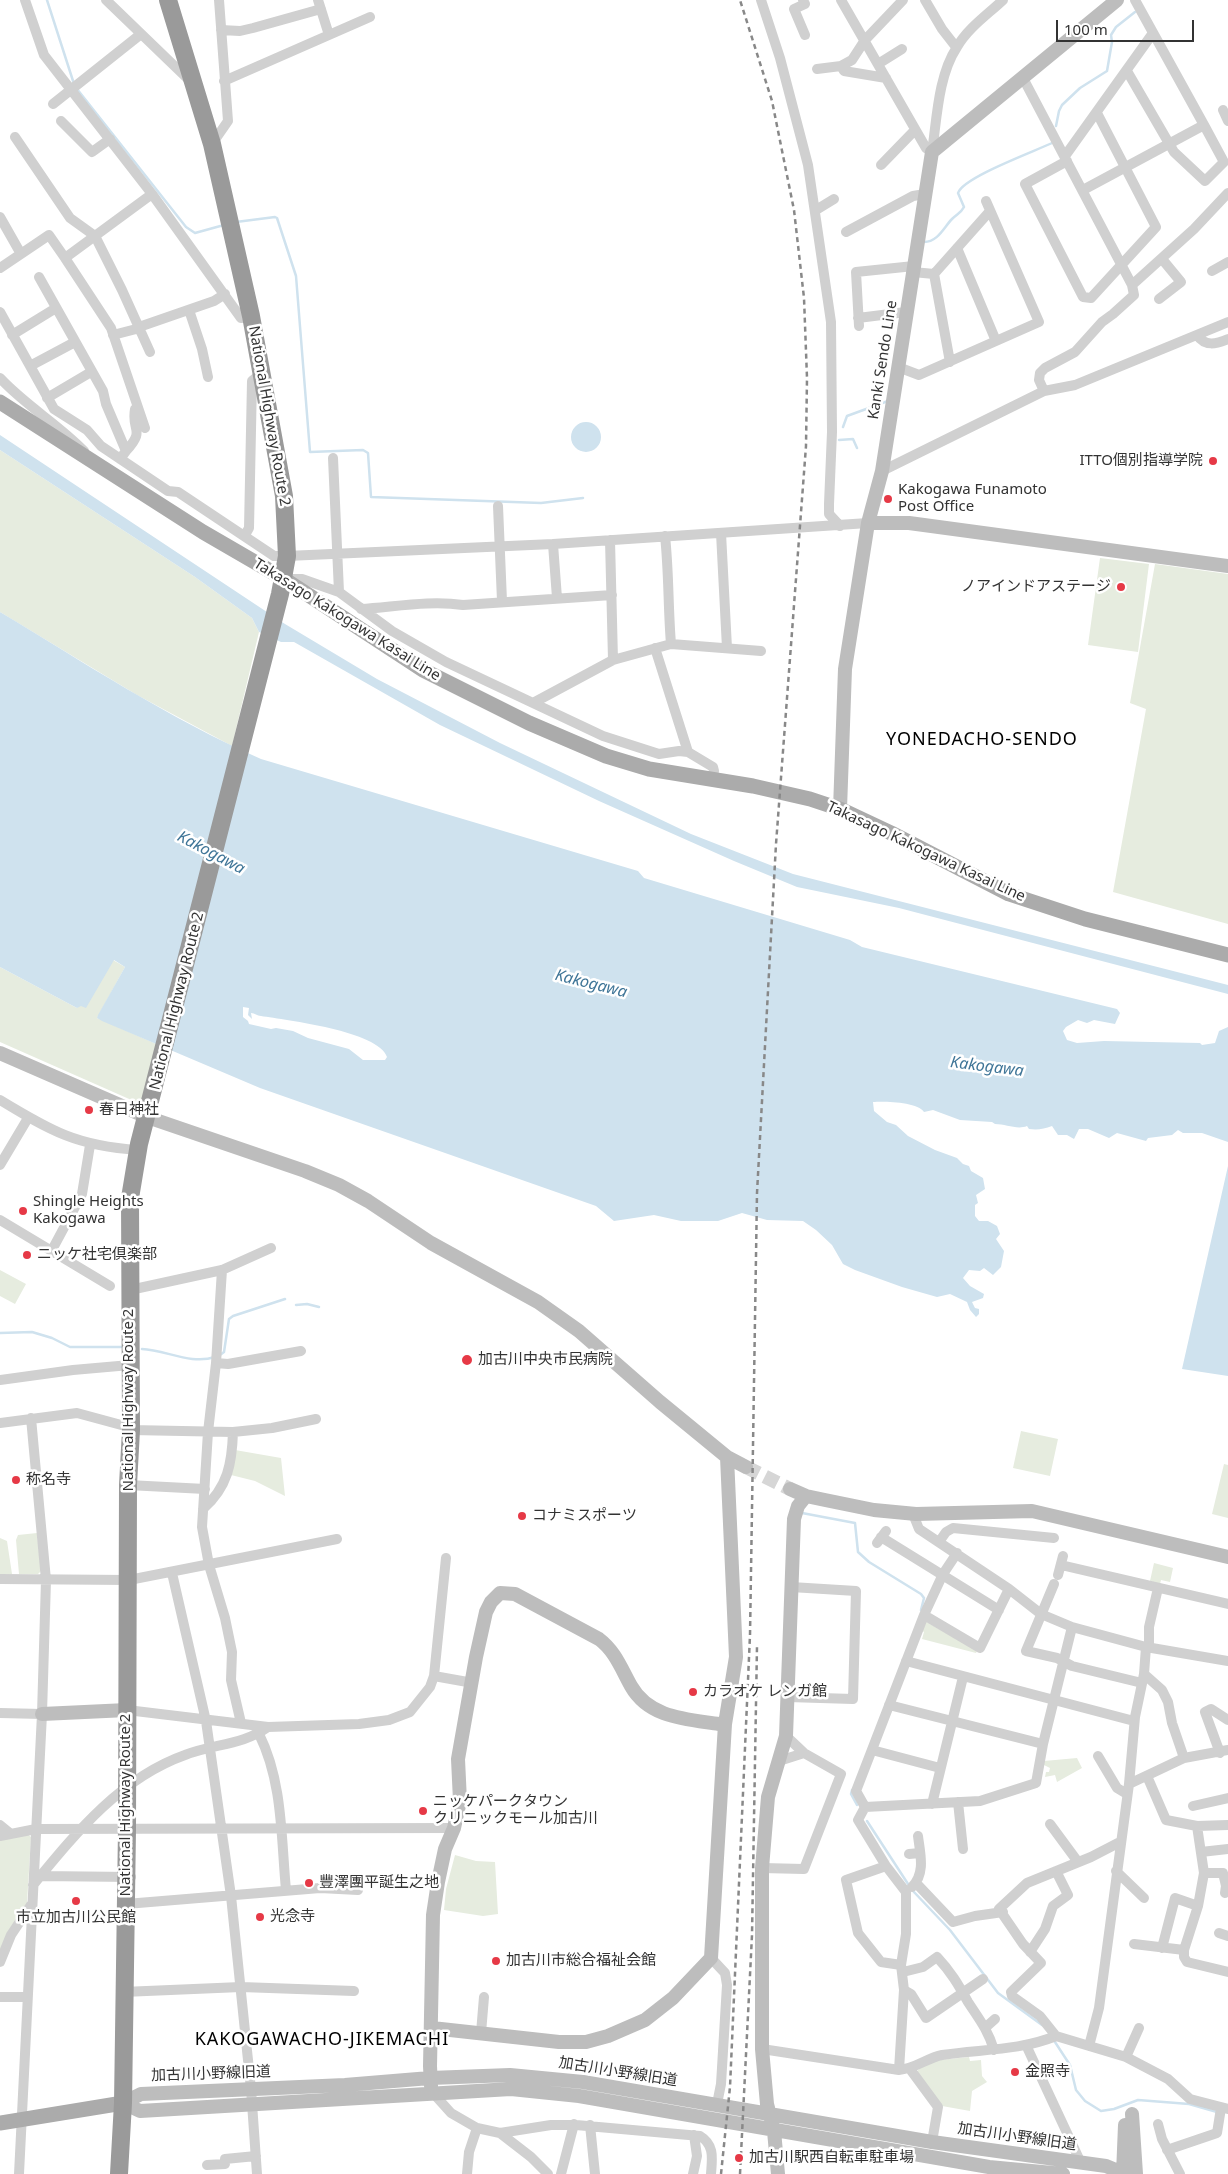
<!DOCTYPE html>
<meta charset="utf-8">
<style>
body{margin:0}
#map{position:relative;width:1228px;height:2174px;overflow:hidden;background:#fff;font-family:"Noto Sans",sans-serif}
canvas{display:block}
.scale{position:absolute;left:1056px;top:20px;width:138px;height:22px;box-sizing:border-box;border:2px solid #333;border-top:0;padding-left:6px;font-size:15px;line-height:18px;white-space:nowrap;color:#333;-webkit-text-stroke:4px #fff;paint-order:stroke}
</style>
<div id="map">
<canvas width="1228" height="2174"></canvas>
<div class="scale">100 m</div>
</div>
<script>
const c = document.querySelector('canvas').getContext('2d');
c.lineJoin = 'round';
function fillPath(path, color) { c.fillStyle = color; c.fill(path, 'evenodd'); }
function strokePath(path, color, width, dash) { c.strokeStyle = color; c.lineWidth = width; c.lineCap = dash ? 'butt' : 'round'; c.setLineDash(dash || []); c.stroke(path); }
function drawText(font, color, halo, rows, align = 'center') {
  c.font = font + ' "Noto Sans","Noto Sans JP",sans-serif'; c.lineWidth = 5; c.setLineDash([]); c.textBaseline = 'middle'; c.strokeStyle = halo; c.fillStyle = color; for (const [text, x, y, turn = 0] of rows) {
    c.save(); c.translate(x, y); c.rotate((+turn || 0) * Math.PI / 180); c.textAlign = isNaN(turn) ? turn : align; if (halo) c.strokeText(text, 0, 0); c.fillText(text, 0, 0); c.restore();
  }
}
fillPath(new Path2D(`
 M0,450L195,577L252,618L259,632L232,746L137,695L0,612Z
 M1100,558L1149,564L1138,652L1088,645Z
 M1155,564L1228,574V924L1113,892L1146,709L1130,703Z
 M113,960L125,967L97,1018L161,1046L145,1106L0,1042V967L77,1008Z
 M0,1270L26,1284L15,1304L0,1296Z
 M1021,1431L1058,1439L1050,1476L1013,1468Z
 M235,1450L281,1458L285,1496L255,1481L231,1475Z
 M1224,1464L1228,1465V1518L1212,1514Z
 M37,1533L41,1571L38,1574H19L16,1540L18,1535Z
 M0,1538L7,1541L12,1574H0Z
 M1154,1563L1173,1568L1170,1582L1161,1580L1160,1584L1150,1581Z
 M925,1621L977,1651L976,1653L922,1639L924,1632L922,1631Z
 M1077,1758L1082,1768L1057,1782L1055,1775L1045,1777L1046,1772H1049L1050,1768L1044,1765V1761Z
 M26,1833L31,1837L27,1903L0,1954V1838Z
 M455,1855L476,1861L495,1862L498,1914L483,1916L444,1910L446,1889Z
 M969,2057L970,2061L981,2060L982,2076L987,2082L972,2091L970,2111L942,2106L917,2073L919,2068L939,2060Z`), '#e6ecdf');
fillPath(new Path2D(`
 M571 437a15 15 0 1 1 30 0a15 15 0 1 1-30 0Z
 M0,435L285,624L377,679L500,743L691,834L793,874L1228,985V994L899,908L797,887L734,861L599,801L440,725L294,642H281L259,632L252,618L195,577L0,450Z
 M0,612C85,663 170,719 261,759L638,871L644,878L850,940L862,947L1117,1009L1120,1013L1115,1024L1094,1020L1087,1023L1078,1020L1066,1027L1063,1031L1067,1040L1077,1043L1104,1041L1200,1043L1202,1045L1215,1043L1219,1031L1228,1027V1142L1202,1133H1183L1178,1130L1172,1135L1148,1138L1146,1141L1117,1133L1109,1138L1088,1129H1079L1074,1139L1067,1135H1058L1052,1126C1044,1129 1038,1130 1029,1129L1027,1126C1017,1130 1006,1124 995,1124L992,1122L960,1120L933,1110L924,1112C918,1102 884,1101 873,1102L874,1111L887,1122L896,1125L908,1136L935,1150L957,1158L963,1164L969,1166L971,1171L983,1178L985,1189L976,1195L978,1203L975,1205V1216L979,1221H988L997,1226L1000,1234L996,1239L1004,1251L1001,1267L993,1275L984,1268L980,1271L969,1270L963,1278L970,1286L984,1294L983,1298L972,1302L975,1308L979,1309V1314L976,1317L970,1310L967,1302L950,1294L937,1297L902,1287L855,1270L843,1264L832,1245L816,1230L803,1221L767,1220L742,1213L718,1221H681L654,1215L614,1221L596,1206L260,1088L102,1021L97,1018L98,1015L125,967L114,960L86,1008L81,1006L77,1008L0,967ZM243,1007L249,1008L248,1015L252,1019L251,1013C255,1013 257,1016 261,1016C286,1020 379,1031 387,1057L385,1060H363L349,1049L308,1038L293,1031L276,1028L271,1029L249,1024L248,1021L243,1017Z
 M1228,1166V1376L1182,1369Z`), '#cfe2ee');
strokePath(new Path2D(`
 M47,0L74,84
 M77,89L186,227L195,233L224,225
 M1056,126L1059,111L1062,105L1080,88L1107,71L1112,42L1111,35L1116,27L1135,12
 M236,222L275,217L277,218L296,276L310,452L363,450L368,453L371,497L541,503L583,498
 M924,242C938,242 944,227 952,219C957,214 961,213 964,207L958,193C963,177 1036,151 1054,142
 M843,427L847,416L888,401
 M839,440L853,439L857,448
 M296,1305L307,1304L319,1307
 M0,1333L32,1332L52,1338L70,1347H121
 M142,1349C166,1350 191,1365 215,1357
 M220,1355L224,1352L229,1319L233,1316L285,1299
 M802,1513L855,1523L858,1552L869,1562L921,1594L924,1598L921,1610
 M852,1790L851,1794L857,1805
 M867,1821L910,1887
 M913,1891L950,1930L998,1993L1042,2025
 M1053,2039L1070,2065L1076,2090L1085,2101L1101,2111L1114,2109L1138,2100L1189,2104L1217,2112`), '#cfe2ee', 2.5);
strokePath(new Path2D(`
 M746,1467L790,1489`), '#d6d6d6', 14, [14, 7]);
strokePath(new Path2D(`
 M25,0L44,55L152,194L241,318L251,316
 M106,0L190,81
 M318,0L329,35
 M761,0L780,58L808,165L831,322L832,432L829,504V514L840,526
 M803,0L805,4L794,9L805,35
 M841,0L926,148L932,152C937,118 938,76 957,47C968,28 987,15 1003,0
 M925,0L942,29L956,47
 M221,30L240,31L253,28L321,9
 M878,64L902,49
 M841,66L844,71L886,78
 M817,69L841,66L852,60L865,40L903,0
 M1127,71L1174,152L1205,181L1224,162L1204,125
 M1023,78L1132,285L1134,295L1113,314L1102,322L1075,352L1045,368L1040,373L1039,380L1044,391
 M224,81L370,17
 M53,104L141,34
 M1223,110L1228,121
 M61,121L92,152L110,139
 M15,137L70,218L95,236L122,290L150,352
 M212,144L228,121L219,0
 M1065,156L1153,33
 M1067,161L1025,184L1083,297L1091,298L1156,227L1097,113
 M881,165L915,130
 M1083,190L1204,125L1135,0
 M816,210L834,199
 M0,217L21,254
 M846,232L913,196L925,194
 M957,248L996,341
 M65,258L111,328L145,428
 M0,268L49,235L65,258L152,194
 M1212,271L1228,262
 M913,272L934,274L990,211
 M934,274L950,362
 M39,277L103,391L106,404L126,451L120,459
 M1132,285L1194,229L1228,193
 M1159,299L1181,282L1162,259
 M189,310L202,349L208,377
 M0,312L54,409L87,430L101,446L168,491L178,492L274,556H287L553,544L868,523
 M858,318L906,312
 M859,326L856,272L914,266
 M139,327L214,301L225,294
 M12,335L56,308
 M113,335L140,328
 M1197,335C1205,347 1216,344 1228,339
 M30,366L75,342
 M898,367L919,375L1039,322L986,201
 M0,378C26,406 58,424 84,451
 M47,398L91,372
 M126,451C146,429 131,432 135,409
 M333,458L339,592L392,631L446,662L603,736L659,754L679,751L688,752L655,648
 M882,471L1044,391L1075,385L1228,322
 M498,506L502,601
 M721,533L727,648
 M245,535L249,528L252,381L262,373
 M610,540L613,660
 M553,544L557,598
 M285,579H302L339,592
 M361,609C394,607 430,600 463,605L612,595
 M671,644L761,651
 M533,703L613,660L671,644C668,608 669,572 665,536
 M688,752L713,767L714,771L712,780
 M0,1100C51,1131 77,1146 138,1150
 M0,1165L28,1118
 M0,1220L110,1286
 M52,1250L82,1194L90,1145
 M222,1270L216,1363L208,1432L202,1527L209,1565L225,1618L232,1652L231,1680L241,1723
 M130,1290L222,1270L271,1248
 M216,1363L228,1364L301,1351
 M0,1380L73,1370L130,1365
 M0,1423L77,1413L125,1426L131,1430L233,1432L272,1428L316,1419
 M128,1485L205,1489
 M203,1509C228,1487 232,1463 233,1432
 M916,1514L915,1519L919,1529L1009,1589L1041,1614L1072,1627L1146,1647L1228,1661
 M881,1537L999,1610
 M939,1542L946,1532L953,1528L1054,1538
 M877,1543L886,1531
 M1061,1565L1228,1604
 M172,1573L206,1721L231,1896L251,2089L257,2174
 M1058,1575L1063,1556
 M0,1579L129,1580L337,1539
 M1054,1584L1026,1651L1057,1658L1072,1666L1142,1683
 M924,1615L980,1648L1009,1589
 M1149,1647V1627L1158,1588
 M906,1661L1134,1721
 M1144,1674L1162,1690L1168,1702L1172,1723L1184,1758
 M434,1676L473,1683
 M788,1697L853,1699L856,1591L791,1587
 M889,1705L1043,1744
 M127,1710L268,1727L359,1724L389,1720L410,1712L430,1687L434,1676L446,1558
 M0,1713L42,1714
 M259,1734C283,1782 281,1838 286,1890
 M872,1750L940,1768
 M1220,1753L1205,1712L1211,1709L1228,1720
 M1098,1756L1117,1788L1127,1794
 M779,1761L804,1753
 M1147,1776L1166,1820L1197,1826L1228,1825
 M1129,1784L1184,1758L1228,1750
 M958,1802L963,1849
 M932,1804L963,1677
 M1193,1806L1228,1798
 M865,1807L980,1801L1036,1783L1043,1744L1072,1627
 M865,1807L858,1820L886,1866L906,1892V1934L901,1965L904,1990L899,2070
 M865,1807L856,1791L924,1615L943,1574L957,1553
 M1050,1824L1078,1862
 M0,1825L11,1834
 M1197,1826L1204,1873H1223L1226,1886L1225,1893
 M0,1836L36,1829L454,1828
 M1120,1842L1091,1857L1027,1883L999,1909L1023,1944L1041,1963L1011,1992L1012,1996L1040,2016L1056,2036L1126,2057L1168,2079L1190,2099L1228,2109
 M1201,1852L1228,1849
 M909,1854L920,1853
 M886,1866L846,1880L858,1933L881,1962L901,1965
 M762,1868L804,1869L841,1774L804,1753L786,1736
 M1116,1871L1144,1898
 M40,1876L131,1877
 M916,1883L953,1922L975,1916L1003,1912
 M33,1885C75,1834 120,1778 185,1755C213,1744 243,1745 268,1727
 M912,1887C926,1873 920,1853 918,1836
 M126,1904L320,1888L358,1890
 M1198,1906L1204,1873
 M1219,1933L1228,1936
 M1134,1944L1184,1950V1957L1187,1962L1228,1972
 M1162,1948L1175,1898L1198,1906L1184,1950
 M1030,1952L1045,1929L1053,1906L1068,1895L1056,1871
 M711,1958L725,1973L727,1985L721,2084L717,2104
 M0,1962L11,1935L31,1905
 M903,1972L923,1967L937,1957C951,1972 958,1984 968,2002C979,2019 988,2030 994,2050
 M904,1990L911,1994L926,2018L983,1979
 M123,1992L241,1987L354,1991
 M0,1997H27
 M986,2027L995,2019
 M481,2033L484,1997
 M1026,2045L1081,2163
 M1089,2046L1099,2008L1129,1784L1135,1717L1144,1674L1146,1647
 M762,2049L899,2070C915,2069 927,2058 942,2055C981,2049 1019,2051 1056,2036
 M1126,2057L1139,2028
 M910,2069L938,2107L932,2142
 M433,2093L451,2113L477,2128L500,2133L551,2125H576L700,2136C715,2145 712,2159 711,2174
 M1158,2124L1162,2139L1180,2174
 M590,2125L595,2174
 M500,2133L531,2157L548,2174
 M1167,2150L1217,2133L1221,2108
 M207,2165L225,2164V2159L256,2156
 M19,2174L42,1714L46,1580L31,1418
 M467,2174L469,2152L477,2128
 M561,2174L574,2124
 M693,2174L697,2156L694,2135`), '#d0d0d0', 10);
strokePath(new Path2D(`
 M868,523H909L1228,566
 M840,809L845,669L868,523L882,471L932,152L1117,0
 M0,1053L147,1117L305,1171L339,1185L368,1201L431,1243L538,1302L579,1331L660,1402L727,1457L746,1467
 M790,1489L806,1496L825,1500L874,1510L916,1514L1032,1511L1228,1557
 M42,1714L127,1710
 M432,2028L559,2042H586L608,2036L645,2020L673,1998L711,1958L725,1724L736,1657L727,1457
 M431,2086L430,2066L433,1915L438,1882L445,1849L454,1828L460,1801L458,1759L476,1657L486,1612L491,1602L500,1593L515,1594L599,1639C615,1651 621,1668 631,1686C649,1718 686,1719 719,1724H725
 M123,2103L141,2094L345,2085L430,2078L510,2075L583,2082L932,2142L1106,2166L1125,2174
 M123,2103L140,2111L511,2089L579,2096L989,2167L1063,2174
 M1132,2114L1136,2174
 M778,2174L774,2131L767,2104L762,2049V1868L768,1797L786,1736L794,1519L798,1506L806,1496
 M1123,2174L1125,2125`), '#bdbdbd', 14);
strokePath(new Path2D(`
 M0,402L203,532L284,579L423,670L529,723L606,756L649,769L753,786L810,799L840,809L891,833L1009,894L1085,919L1228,955
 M0,2123L123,2103`), '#ababab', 15);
strokePath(new Path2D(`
 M119,2174L123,2103L127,1829L128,1485L131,1430L130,1198L139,1144L280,594L287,556L284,496L251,316L212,144L168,0`), '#9a9a9a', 18);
strokePath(new Path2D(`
 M721,2174L730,2087L750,1635L757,1193L776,844L806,446L807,378L804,298L794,210L772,101L740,0
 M740,2174L752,1935L757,1646`), '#888', 2.5, [5, 4]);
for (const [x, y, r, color] of [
 [1213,461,5,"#e63946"],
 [888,499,5,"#e63946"],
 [1121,587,5,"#e63946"],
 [89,1110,5,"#e63946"],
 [23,1211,5,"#e63946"],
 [27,1255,5,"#e63946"],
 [467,1360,6,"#e63946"],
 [16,1480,5,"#e63946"],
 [522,1516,5,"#e63946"],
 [693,1692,5,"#e63946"],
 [423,1811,5,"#e63946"],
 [309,1883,5,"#e63946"],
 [76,1901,5,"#e63946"],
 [260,1917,5,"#e63946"],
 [496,1961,5,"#e63946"],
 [1015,2072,5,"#e63946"],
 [739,2158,5,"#e63946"]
]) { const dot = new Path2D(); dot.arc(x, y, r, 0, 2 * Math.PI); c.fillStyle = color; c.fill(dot); strokePath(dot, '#fff', 2); }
drawText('15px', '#333', '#fff', [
 ["Kanki Sendo Line",883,360,-81],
 ["National Highway Route 2",269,416,80],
 ["Takasago Kakogawa Kasai Line",347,620,32],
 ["Takasago Kakogawa Kasai Line",926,852,25],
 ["National Highway Route 2",177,1001,-76],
 ["National Highway Route 2",129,1400,-90],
 ["National Highway Route 2",126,1805,-90],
 ["加古川小野線旧道",618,2072,9],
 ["加古川小野線旧道",211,2074,-2],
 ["加古川小野線旧道",1017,2137,8]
]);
drawText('15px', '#333', '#fff', [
 ["ITTO個別指導学院",1203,461,"right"],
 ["Kakogawa Funamoto",898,490],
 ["Post Office",898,507],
 ["ノアインドアステージ",1111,587,"right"],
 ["春日神社",99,1110],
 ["Shingle Heights",33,1202],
 ["Kakogawa",33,1219],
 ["ニッケ社宅倶楽部",37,1255],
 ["加古川中央市民病院",478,1360],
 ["称名寺",26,1480],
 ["コナミスポーツ",532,1516],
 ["カラオケ レンガ館",703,1692],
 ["ニッケパークタウン",433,1802],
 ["クリニックモール加古川",433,1819],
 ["豐澤團平誕生之地",319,1883],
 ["光念寺",270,1917],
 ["市立加古川公民館",76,1918,"center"],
 ["加古川市総合福祉会館",506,1961],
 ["金照寺",1025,2072],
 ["加古川駅西自転車駐車場",749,2158]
], 'left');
drawText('italic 16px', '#3f7597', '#fff', [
 ["Kakogawa",211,853,28],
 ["Kakogawa",591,984,14],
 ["Kakogawa",987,1067,7]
]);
c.letterSpacing = '1px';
drawText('18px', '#000', '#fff', [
 ["YONEDACHO-SENDO",982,740],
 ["KAKOGAWACHO-JIKEMACHI",322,2040]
]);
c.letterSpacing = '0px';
</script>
